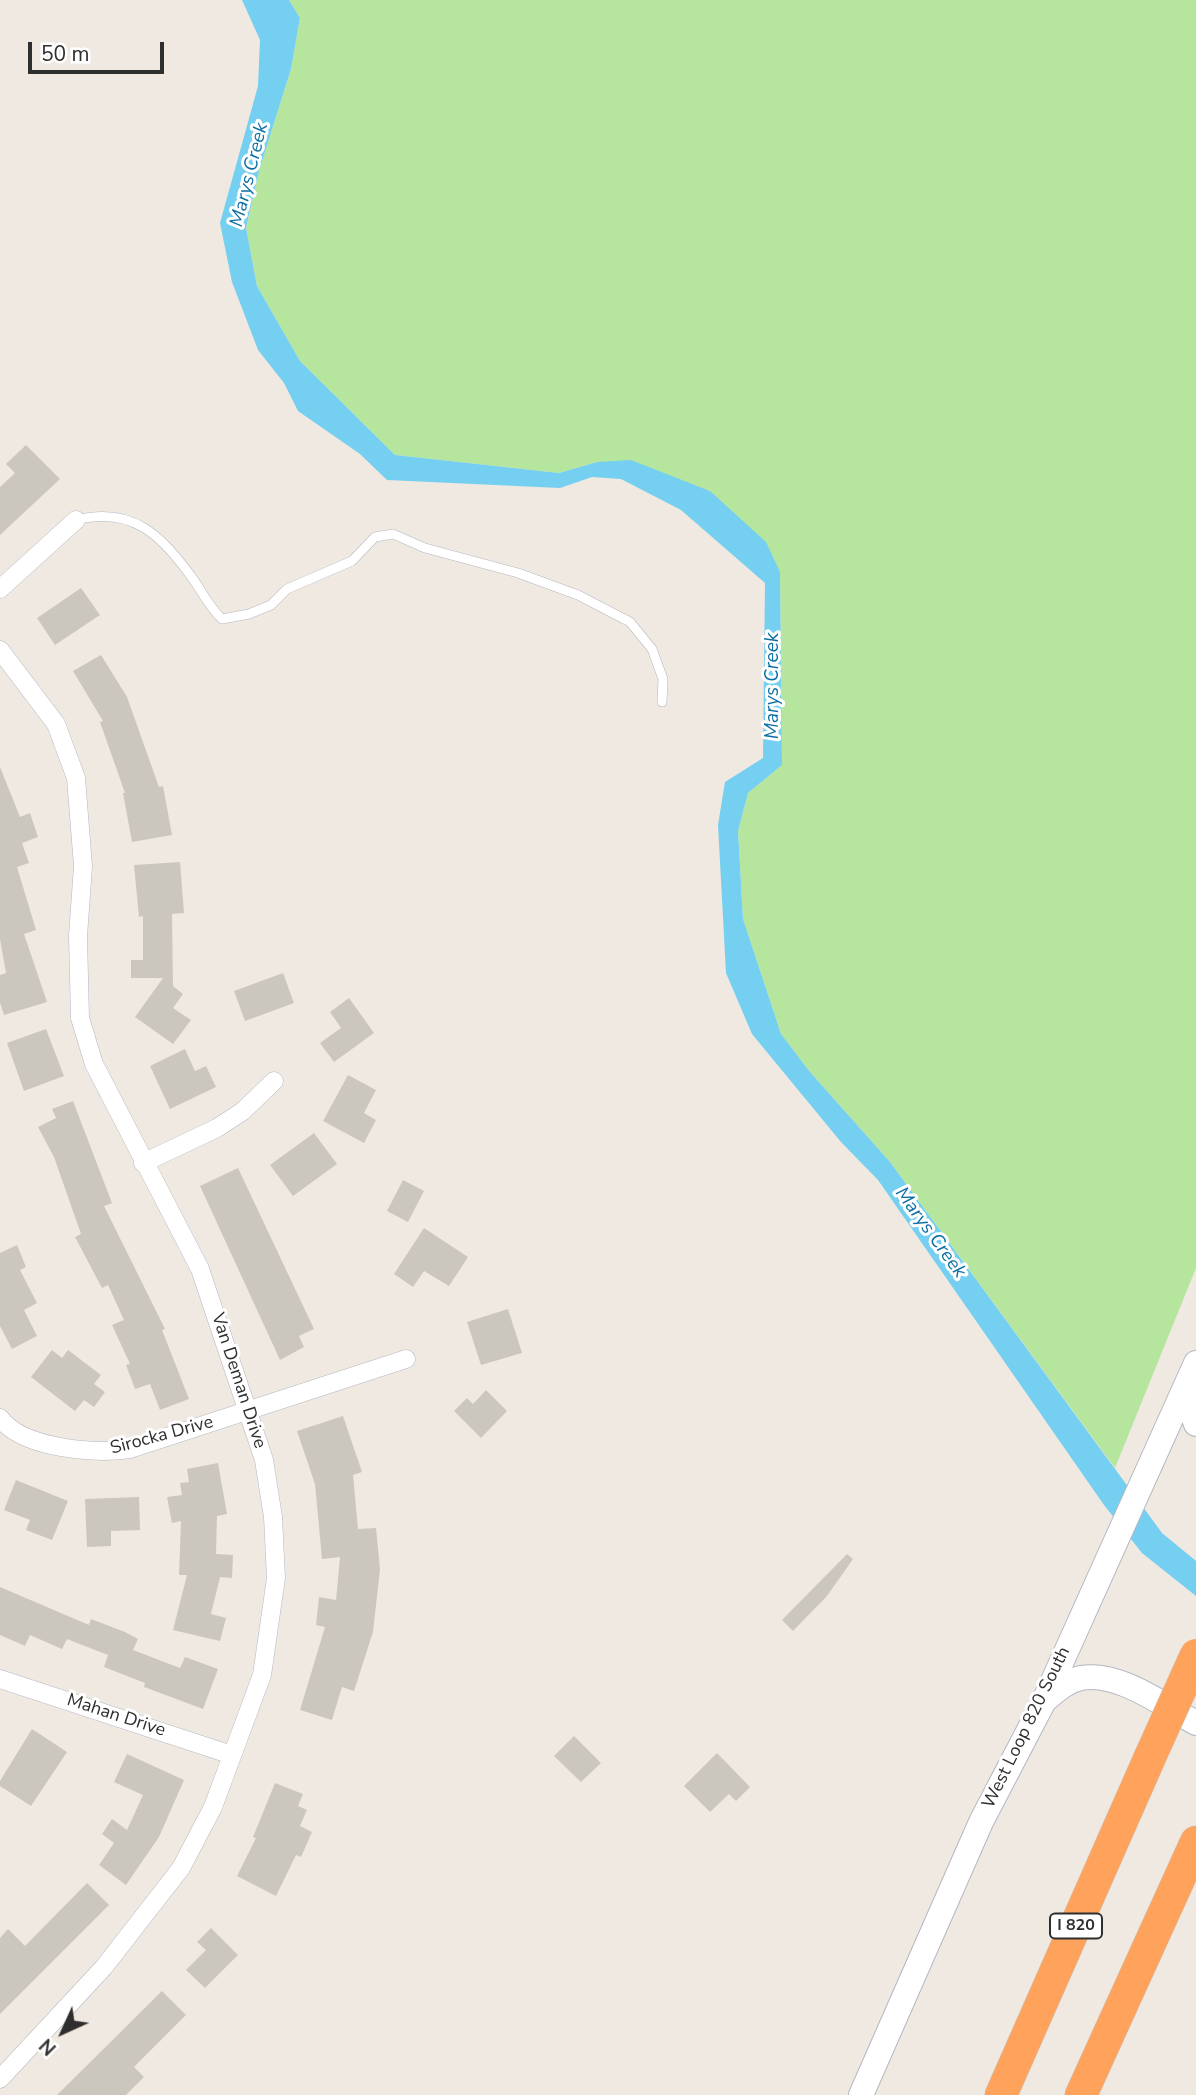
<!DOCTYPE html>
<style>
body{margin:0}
#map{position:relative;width:1196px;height:2095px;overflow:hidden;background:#efe9e1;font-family:"Nunito Sans",sans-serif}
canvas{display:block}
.north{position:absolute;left:28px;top:1997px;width:70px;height:70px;-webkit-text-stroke:5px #fff;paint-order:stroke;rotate:225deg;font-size:19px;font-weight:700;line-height:28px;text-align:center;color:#2e2e2e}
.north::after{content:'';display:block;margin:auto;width:24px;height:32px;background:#2e2e2e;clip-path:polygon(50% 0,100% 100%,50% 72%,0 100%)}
.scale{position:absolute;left:28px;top:42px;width:136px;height:32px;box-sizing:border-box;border:4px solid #2e2e2e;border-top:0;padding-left:9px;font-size:21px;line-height:24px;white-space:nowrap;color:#2e2e2e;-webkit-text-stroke:5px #fff;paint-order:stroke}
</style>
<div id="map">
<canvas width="1196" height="2095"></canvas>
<div class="north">N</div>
<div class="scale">50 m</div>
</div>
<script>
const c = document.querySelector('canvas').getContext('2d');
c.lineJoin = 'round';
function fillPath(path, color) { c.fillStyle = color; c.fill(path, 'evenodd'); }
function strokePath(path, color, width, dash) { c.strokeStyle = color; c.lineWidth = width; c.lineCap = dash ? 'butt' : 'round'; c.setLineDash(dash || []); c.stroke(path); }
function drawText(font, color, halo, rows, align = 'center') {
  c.font = font + ' "Nunito Sans",sans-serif'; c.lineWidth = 6; c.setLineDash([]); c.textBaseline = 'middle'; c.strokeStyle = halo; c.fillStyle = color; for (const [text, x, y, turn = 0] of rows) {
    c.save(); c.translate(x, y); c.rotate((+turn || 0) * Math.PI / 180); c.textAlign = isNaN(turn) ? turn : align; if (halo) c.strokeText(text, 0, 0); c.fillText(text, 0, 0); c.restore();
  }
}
fillPath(new Path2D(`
 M289,0H1196V1268L1115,1468L890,1162L810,1072L781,1034L743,919L738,831L748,793L782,765L780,572L710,491L679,480L597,462L559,473L395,455L300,361L257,286L246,228L259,171L291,69L300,18Z`), '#b6e59e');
fillPath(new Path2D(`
 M242,0H289L300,18L291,69L259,171L246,228L257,286L300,361L395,455L559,473L597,462L631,460L710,491L766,542L780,572L782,765L748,793L738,831L743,919L781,1034L810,1072L890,1162L1162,1533L1196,1561V1596L1142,1553L1104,1505L878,1180L841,1142L752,1034L726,973L718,825L725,782L763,758L765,583L681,510L621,479L592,477L560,488L387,480L360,454L298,411L284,383L258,350L232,282L220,223L258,86L260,40Z`), '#75cff0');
fillPath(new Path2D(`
 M26,445L60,479L0,535V487L15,473L6,464Z
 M81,588L100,615L55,645L37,618Z
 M101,655L127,697L159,787L163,786L172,835L132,842L123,793H125L100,722L103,721L73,671Z
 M0,767L20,817L30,813L38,837L22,843L29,863L17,867L36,930L24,934L47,1002L4,1015L0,1003V975L6,973L0,939Z
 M180,862L184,913L172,914L173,986L183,994L173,1008L191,1020L173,1044L135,1017L163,978H131V960H143V916L139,917L134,865Z
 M283,973L294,1003L245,1021L234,991Z
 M349,998L374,1033L334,1062L320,1043L341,1028L330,1012Z
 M46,1029L64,1076L24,1091L7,1043Z
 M185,1049L195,1071L206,1066L216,1087L170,1109L150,1066Z
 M348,1075L376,1090L364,1113L376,1120L364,1143L323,1121Z
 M73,1101L112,1203L104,1206L165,1329L162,1330L189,1399L160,1410L150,1384L135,1389L126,1365L130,1364L112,1325L124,1320L108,1285L102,1288L75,1237L81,1234L54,1157L38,1127L56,1118L52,1109Z
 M314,1133L337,1164L293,1196L270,1165Z
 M238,1168L314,1329L299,1336L304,1347L280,1360L200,1186Z
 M403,1180L424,1191L408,1222L387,1211Z
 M424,1228L468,1257L449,1286L424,1271L413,1287L394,1274Z
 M17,1245L26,1267L20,1270L37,1303L24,1310L37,1336L12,1349L0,1326V1253Z
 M508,1309L522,1353L481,1365L467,1322Z
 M52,1350L62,1358L68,1350L101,1375L94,1384L105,1392L94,1407L84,1400L75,1411L31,1377Z
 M486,1390L507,1411L481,1438L454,1411L467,1398L473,1404Z
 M343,1416L362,1472L353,1475L358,1529L376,1528L380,1569L373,1632L354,1691L342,1687L332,1720L300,1710L325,1627L316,1625L319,1597L336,1600L340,1557L322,1559L315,1484L297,1431Z
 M218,1463L227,1514L217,1516L216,1554L233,1555L232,1578L220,1577L211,1614L226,1618L220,1641L173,1630L187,1575H179L181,1521L172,1523L167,1497L182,1495L180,1483L189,1482L187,1469Z
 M16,1480L68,1501L52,1540L26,1530L30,1520L4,1510Z
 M139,1497L140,1530L111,1531V1546L87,1547L85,1499Z
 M847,1554L853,1559L827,1596L793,1631L782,1620Z
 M0,1587L89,1625L91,1619L125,1632L138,1639L133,1650L180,1668L185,1657L218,1669L203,1709L144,1687L145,1683L104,1667L108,1655L67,1639L62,1649L30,1635L25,1646L0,1635Z
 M32,1729L67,1752L31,1806L0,1786V1781Z
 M574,1736L601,1763L581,1782L554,1756Z
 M717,1753L750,1787L736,1801L729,1794L710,1812L684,1786Z
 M127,1754L184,1780L159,1837L126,1885L99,1865L114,1843L102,1834L112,1819L127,1830L143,1795L114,1782Z
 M275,1783L303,1794L298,1806L307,1810L300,1826L312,1832L301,1857L296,1855L276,1896L237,1876L256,1838L253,1837Z
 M87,1883L109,1905L0,2014V1938L8,1929L25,1946Z
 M211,1928L238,1955L205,1988L186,1970L206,1950L197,1942Z
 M162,1991L186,2015L134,2067L144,2077L126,2095H57Z`), '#cbc7bf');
const lane = new Path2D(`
 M76,520C133,506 161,535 193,579C203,593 209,607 222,619L249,614L271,605L287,589L352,561L375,537L393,534L425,548L518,573L578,595L630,622L652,649L663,679L662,702`);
const street = new Path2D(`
 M0,589L76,520
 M0,650L56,724L76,778L83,866L78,936L80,1018L94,1064L200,1269L264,1460L273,1517L276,1578L262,1675L213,1807L181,1868L104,1967L0,2079
 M143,1163L217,1128L243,1111L274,1081
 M0,1418C23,1449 95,1454 130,1449L406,1359
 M0,1679L232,1755`);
const secondary = new Path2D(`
 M1196,1382L1192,1413L1196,1424
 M1044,1701C1055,1692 1066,1681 1081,1678C1119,1671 1164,1706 1196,1723
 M861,2095L981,1822L1044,1701L1196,1363`);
const highway = new Path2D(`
 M1001,2095L1150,1757
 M1081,2095L1196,1842`);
strokePath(lane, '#b4b7c1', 10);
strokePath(street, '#b4b7c1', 19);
strokePath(secondary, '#b4b7c1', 26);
strokePath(highway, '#c9c9c9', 33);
strokePath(lane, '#fff', 9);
strokePath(street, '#fff', 18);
strokePath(secondary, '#fff', 24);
strokePath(highway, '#ffa35c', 32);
const highwayBridge = new Path2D(`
 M1150,1757L1196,1655`);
strokePath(highwayBridge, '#c9c9c9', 33, []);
strokePath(highwayBridge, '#ffa35c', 32);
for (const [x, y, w] of [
 [1076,1926,52]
]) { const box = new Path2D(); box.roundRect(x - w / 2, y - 12.5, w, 25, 5); c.fillStyle = '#fff'; c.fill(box); strokePath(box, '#2e2e2e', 2); }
drawText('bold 16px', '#2e2e2e', null, [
 ["I 820",1076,1926]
]);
drawText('18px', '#2e2e2e', '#fff', [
 ["Van Deman Drive",238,1381,72],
 ["Sirocka Drive",162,1436,-15],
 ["Mahan Drive",116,1716,18],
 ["West Loop 820 South",1027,1728,-64]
]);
drawText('italic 19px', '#0d6fa3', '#fff', [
 ["Marys Creek",250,175,-76],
 ["Marys Creek",773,686,-90],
 ["Marys Creek",930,1233,54]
]);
</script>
